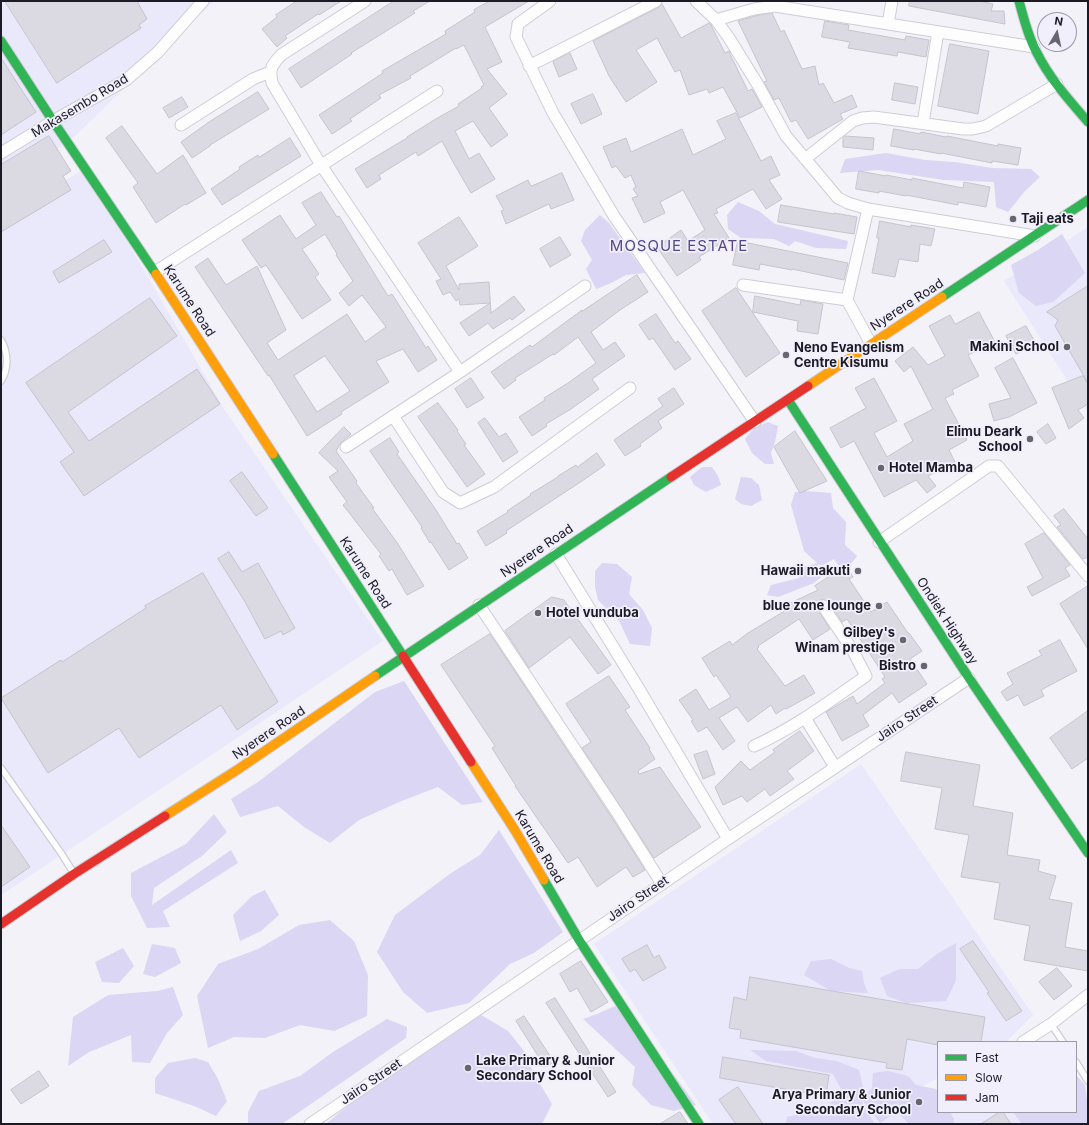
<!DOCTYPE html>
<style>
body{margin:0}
#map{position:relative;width:1089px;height:1125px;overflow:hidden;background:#f2f2f8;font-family:Inter,sans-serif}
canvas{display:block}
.frame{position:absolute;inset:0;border:2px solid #1c1b25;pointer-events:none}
.legend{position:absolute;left:937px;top:1041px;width:140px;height:72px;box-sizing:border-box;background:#f0effb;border:1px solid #9b9aa5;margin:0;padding:5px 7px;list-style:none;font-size:12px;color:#1c1b25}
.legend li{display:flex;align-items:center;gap:8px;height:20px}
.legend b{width:20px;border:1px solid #9b9aa5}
.north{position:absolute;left:1037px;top:12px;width:40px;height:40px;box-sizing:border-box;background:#f0effb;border:1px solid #9b9aa5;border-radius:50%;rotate:9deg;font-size:11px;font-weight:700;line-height:16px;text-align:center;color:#1c1b25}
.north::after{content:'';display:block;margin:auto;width:14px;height:18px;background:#67666f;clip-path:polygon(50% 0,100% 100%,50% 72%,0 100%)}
</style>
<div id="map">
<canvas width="1089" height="1125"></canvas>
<div class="frame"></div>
<ul class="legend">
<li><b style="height:5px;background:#30b455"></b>Fast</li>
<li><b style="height:5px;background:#ff9f0a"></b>Slow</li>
<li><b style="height:5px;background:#e5322d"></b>Jam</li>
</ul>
<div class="north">N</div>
</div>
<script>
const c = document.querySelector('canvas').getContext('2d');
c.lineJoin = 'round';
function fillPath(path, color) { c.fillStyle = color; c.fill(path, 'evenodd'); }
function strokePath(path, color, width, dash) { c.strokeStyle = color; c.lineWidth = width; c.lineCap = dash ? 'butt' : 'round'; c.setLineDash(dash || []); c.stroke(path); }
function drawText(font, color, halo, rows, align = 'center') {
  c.font = font + ' Inter,sans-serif'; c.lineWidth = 3.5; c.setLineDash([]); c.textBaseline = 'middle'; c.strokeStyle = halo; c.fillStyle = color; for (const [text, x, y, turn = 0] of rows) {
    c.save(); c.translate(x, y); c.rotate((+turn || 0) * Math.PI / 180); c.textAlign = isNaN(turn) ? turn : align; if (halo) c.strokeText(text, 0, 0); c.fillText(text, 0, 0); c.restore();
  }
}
fillPath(new Path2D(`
 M1,1H214L73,138L1,185Z
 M85,168L224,409L383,641L1,895V221Z
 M1088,227V413L1004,281Z
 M861,764L1033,1015L1008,1040L1004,1042H938V1078L918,1089L938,1112H1070L1073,1124H713L594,944Z`), '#eae8fb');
fillPath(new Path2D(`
 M886,153L925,160L955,162L992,168L1031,169L1040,177L1025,191L1008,212L996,207L994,182L944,180L878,170L840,173L845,159Z
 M738,202L759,211L775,224L848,241L846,249L816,248L795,241L789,246L774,239L741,238L728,229L727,215Z
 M600,215L609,223L645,273L626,275L609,284L596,289L586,269L592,260L581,241L585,230Z
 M1062,234L1085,273L1053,302L1036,306L1019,293L1011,265L1038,250Z
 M768,422L778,426L775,442L771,453L774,464H765L752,453L745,439L755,427Z
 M702,467H712L718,476L721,485L706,492L694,485L690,477Z
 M741,477L751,478L759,485L762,500L751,506L741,504L735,499Z
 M805,491L831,493L833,508L846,522L845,545L857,556L844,573L834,559L821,566L818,564L821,577L814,583L778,597L767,595L771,585L799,578L801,568L817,563L804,551L791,505L795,492Z
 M602,563L617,564L632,577L629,594L643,610L652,628L650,646L630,644L619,621L598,600L595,587V571Z
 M404,681L483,802L462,805L438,787L399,802L359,820L330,843L304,827L278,806L240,817L231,799L258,782L375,692Z
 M214,814L227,832L202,856L154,888L152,905L231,850L238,863L163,911L170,927L147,928L131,896V873L186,844Z
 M499,830L563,932L534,953L510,964L469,1003L427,1013L403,992L377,952L395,915L451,873L480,855Z
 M265,890L279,915L261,931L240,941L233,915L252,896Z
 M330,920L354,941L368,975L367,1016L334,1031L300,1025L265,1038L234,1037L208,1048L197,996L218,964L258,949L299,925Z
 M956,943V981L946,1001L906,1003L887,996L880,978L899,969H918L937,954Z
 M152,944L175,948L181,963L155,977L143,974Z
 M123,948L134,966L119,983L102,982L95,962Z
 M831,959L849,968L862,971L864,983L868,993L831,991L804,975L811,961Z
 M173,987L183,1015L167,1033L150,1063L132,1062L131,1035L89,1052L68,1066L73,1017L108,995L157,991Z
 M615,1006L677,1079L696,1105L674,1111L651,1105L632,1085L635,1067L583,1019L597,1014Z
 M481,1015L508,1031L524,1051L534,1074L552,1104L542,1124H326L344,1109L367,1092Z
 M387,1019L407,1027L406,1038L282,1124H248V1112L259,1091L300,1076L333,1052Z
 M750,1050L796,1051L815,1058L837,1061L859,1070L863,1087L862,1098L872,1088L873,1073L888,1071L908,1076L916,1085L936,1089L938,1092V1112H950L954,1119V1124H909L897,1112L880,1123L862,1100L863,1106L875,1124H786L787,1117L826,1108L842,1091L833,1074L766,1061Z
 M195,1058L208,1062L218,1079L227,1101L216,1116L194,1106L155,1093V1078L168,1063Z
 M1076,1075L1085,1085L1088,1108V1124H1022L1013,1112H1076Z`), '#dad6f3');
const building = new Path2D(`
 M5,1H137L147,19L139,25L141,28L57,83Z
 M297,1H341L319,15L318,14L285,36L287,38L277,47L262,29L277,17L276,15Z
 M394,1H430L413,11L415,13L351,53L352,54L301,88L289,69Z
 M490,1H529L485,27L502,62L487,69L507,94L489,108L508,135L491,147L473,121L455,131L469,159L479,153L495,179L471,193L453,162L442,141L418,156L416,152L379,175L381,179L367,188L355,169L407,138V137L434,120L459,106L458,104L482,88L481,87L484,85L464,45L456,49V48L410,76L411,78L379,95L381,98L350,119L352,121L332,134L319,115L383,73L382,71L446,34L445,31L475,12L474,10Z
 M910,1H979L993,4L991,11H1004L1005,24L909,6Z
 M662,4L681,38L709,23L711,25L725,53L729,51L730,54L748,91L752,89L762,107L740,118L723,87L709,93L707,89L689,95L680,70L675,72L657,38L636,50L657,82L626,102L609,76L593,41L659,7Z
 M772,13L781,32L784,30L802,69L815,66L819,85L823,83L834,103L852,95L857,107L840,114L843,119L808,139L796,120L791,122L779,98L774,100L764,82L767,81L738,21L755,16Z
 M825,21L849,25L848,30L905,40L906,36L929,40L926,57L898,52L897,56L848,48L850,42L822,37Z
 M950,44L989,51L978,114L938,106Z
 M570,53L577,69L559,77L553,62Z
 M1,58L36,112L1,135Z
 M895,83L918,87L915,104L892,100Z
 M258,92L269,109L210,145V146L192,158L181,142L209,122Z
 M593,94L602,114L581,124L571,104Z
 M182,97L188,107L169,118L163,108Z
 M736,113L761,161L771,156L780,175L769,180L782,199L766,209L753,189L716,209L718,213L714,214L729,238L699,257L701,260L677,276L657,247L681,230L688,241L705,230L683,190L660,202L665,213L644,223L632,198L638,196L633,189L636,187L631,175L625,178L616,166L612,168L603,147L626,138L631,152L682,129L693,155L726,139L717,121Z
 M122,126L157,174L183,155L206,193L186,205L185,204L156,223L133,187L138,183L106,138Z
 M894,129L920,134L921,132L946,137L947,136L998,146V144L1021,148L1018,165L992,161V163L941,153V154L914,149V150L891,146Z
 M49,136L71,171L63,176L71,190L1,232V165Z
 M845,136L874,138L873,150L843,147V138Z
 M290,138L301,156L222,205L211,189L240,169L239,167L258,155L259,157Z
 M859,171L886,176V175L912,180V178L963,188L964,182L990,187L986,207L958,202V205L906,195V196L879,191V193L856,189Z
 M562,173L574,200L551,209L549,204L506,224L501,211L504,210L496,196L528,180L531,186Z
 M321,192L337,217L339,216L388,296L392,294L426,348L428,346L437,360L418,372L403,349L376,361L389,382L341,412L342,414L307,436L269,375L268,376L195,267L208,258L226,285L257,266L286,330L267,343L278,360L347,314L365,342L386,327L362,295L349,306L339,293L353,281L336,255L337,254L325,234L302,249L319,274L315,277L331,300L302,319L266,265L261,268L242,240L280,215L296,239L316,225L302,203ZM325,356L350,391L317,412L294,376Z
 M781,205L834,214V213L857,217L854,234L778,222Z
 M459,217L478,246L446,266L459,290V284L489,282L491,313L514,296L525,310L512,320L510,318L493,329L488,323L469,336L460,323L490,303L460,305L459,299L456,301L450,292L443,295L436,281L441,279L418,243Z
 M880,221L911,227V225L935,229L931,246L920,244L918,262L899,259L895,277L872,273L879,238H877Z
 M560,237L571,255L550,267L540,249Z
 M104,240L112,252L59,283L53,272Z
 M738,241L848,263L844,280L792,269V270L760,264L759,270L733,265Z
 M637,275L648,292L620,310L591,332L603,350L615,342L625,356L592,379L599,389L571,409L546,424L547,426L532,436L519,417L545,400L544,398L568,383L596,363L578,337L554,355L553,354L515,378L516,380L504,389L491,372L530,345L532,347L582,310V311Z
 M1088,286V383L1055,326L1058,320L1047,312Z
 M736,288L780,353L746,377L702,311Z
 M755,296L800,305L801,300L823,304L818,334L797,331L798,321L753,312Z
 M150,298L177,336L68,412L89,441L197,369L220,404L84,496L60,462L74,452L26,383Z
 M979,312L995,342L968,355L979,376L952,390L954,394L945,398L967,440L949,450L955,462L928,476L936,486L927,493L916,480L884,497L854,441L841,448L830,428L866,408L855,388L874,378L897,421L874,433L887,457L913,441L904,424L933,409L911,366L904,372L895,361L913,347L928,365L945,356L929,326L950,315L955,324Z
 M656,314L675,343L678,341L691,359L675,370L653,338L649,340L639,325Z
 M1026,326L1036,344L1016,354L1006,336Z
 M1013,358L1037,403L1009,417L994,421L989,404L1011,398L995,368Z
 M1083,376L1088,384V404L1078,410L1084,418L1069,429L1052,388Z
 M471,378L484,398L467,408L455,389Z
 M674,388L684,404L658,421L662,428L640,444L641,446L625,456L614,440L663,406L658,399Z
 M438,403L458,430L457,431L466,444L464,445L485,474L467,487L418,417Z
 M485,418L499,437L506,433L518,452L503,462L478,423Z
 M1048,424L1056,438L1046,444L1037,432Z
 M344,427L351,434L340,444L336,451L357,481L356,483L374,508H372L398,544L424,586L407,595L392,569L389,571L379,556L381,554L343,505L347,502L329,477L338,471L319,453Z
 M795,431L827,481L800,493L774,447Z
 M390,438L399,452L397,454L436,510L457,544L459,543L468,558L449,570L431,542L430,543L421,528L422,527L370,451Z
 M597,453L605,465L585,479L506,531L507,533L486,546L477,531L508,512L507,511L531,495L530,494L558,477V476L576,465L577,467Z
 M242,472L268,508L256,516L230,481Z
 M1064,509L1088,539V557L1083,559L1057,527L1061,525L1054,516Z
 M1044,533L1070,565L1065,568L1070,576L1032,596L1027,587L1043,578L1025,544Z
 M229,552L242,572L258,563L295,628L283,635L281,631L265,639L244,600L218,559Z
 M846,566L853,577L849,579L871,612L887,602L908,633H909L922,651L910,659L927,684L899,703L892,693L863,715L869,726L842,741L826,712L853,696L857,704L885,683L882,679L885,677L847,619L842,622L829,602L822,599L817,603L816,607L830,629L813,640L799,619L758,646L759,647L757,649L785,686L804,675L815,693L786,709L785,708L776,714L771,705L748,722L737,707L719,718L735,741L723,750L707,727L698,732L691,721L693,720L679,700L696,689L709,710L731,697L716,675L714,677L702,658L730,641L732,645L748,633L788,609L786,605L818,590L815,586Z
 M203,573L278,702L237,730L221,705L139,758L119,728L48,773L1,698L61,660L62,662L146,608L145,606Z
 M1088,586V649L1060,604Z
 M552,597L564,600L611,665L598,674L570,637L529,668L505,631Z
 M490,634L612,818L645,870L633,877L626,867L597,887L578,857L568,863L515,786H516L492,748L495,746L441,665Z
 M1060,640L1077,671L1041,690L1044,696L1024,706L1018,695L1007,701L1001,692L1013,684L1007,673L1042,655L1039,651Z
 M609,676L630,707L625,710L650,748L649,749L655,759L638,771L639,774L660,767L701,827L654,858L582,748L591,742L566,704Z
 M1088,711V758L1072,769L1050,738Z
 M800,731L814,751L787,771L794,779L770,796L765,789L747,802L742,796L723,805L715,787L741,761L750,770L775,752L773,750Z
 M707,751L715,774L703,779L694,755Z
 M906,752L980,765L973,806L1013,813L1007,855L1040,860L1038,871L1056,876L1049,899L1072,903L1065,947L1088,951V971L1024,960L1030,926L994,919L1000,883L961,877L969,835L935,829L942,788L901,781Z
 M1,825L30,867L1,887Z
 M973,941L1022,1011L1006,1021L987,993L989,992L960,949Z
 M647,945L654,958L659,955L666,968L643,981L635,969L630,972L622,959Z
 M581,961L608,1002L591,1012L577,988L570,992L560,974Z
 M1057,968L1072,986L1054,1000L1039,982Z
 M750,977L985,1017L981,1042H938V1045L907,1039L902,1070L886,1068L887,1063L740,1038L741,1030L729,1028L734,997L746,1000Z
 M555,998L590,1053L582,1058L546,1003Z
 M524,1016L554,1062L545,1067L516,1021Z
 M723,1057L829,1075L826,1096L720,1078Z
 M595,1059L616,1092L608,1097L586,1064Z
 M39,1071L49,1086L21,1104L11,1090Z
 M738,1087L763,1124H736L719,1100Z
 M680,1112L688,1124H660Z
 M1000,1112H1003L1011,1124H981Z`);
fillPath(building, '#dbdae2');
strokePath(building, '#c5c4cd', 1);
const lane = new Path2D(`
 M1,340C8,351 9,369 1,381
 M1,768L61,853L73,872
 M1051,1024L1063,1042
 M1076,1062L1088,1081`);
const street = new Path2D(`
 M365,1L281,55C272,65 269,68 272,83L321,165L460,372
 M550,1L518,24L516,37L553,113L614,216L755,422
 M696,1L716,20L729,38L758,85L786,136L838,198L848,203L868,209L1035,236
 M716,20L754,9L775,6L1034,47
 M888,24L892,1
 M529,66L656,1
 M923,123L938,32
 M181,125L253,79L270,72
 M1,153L53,121L126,80L158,52L203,1
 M805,159L853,121L862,118L874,117L963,129H973L986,126L1057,84
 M868,209L847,300L871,344
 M155,272L437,91
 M743,285L847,300
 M393,416L443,492L460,503L494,487L630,388
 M346,447L460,372L585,286
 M879,542L989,466H998L1088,576
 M556,554L639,689L728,839
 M479,605L618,814L662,884
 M805,718L835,767
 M754,746C794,728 830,701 866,676L853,651L823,606
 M1023,1042L1051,1024L1088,995
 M310,1124L728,839L969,678`);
const fast = new Path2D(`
 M1019,1C1024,19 1028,37 1037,53C1050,79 1069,100 1088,122
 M1,41L53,121L156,274
 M942,297L1088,200
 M788,400L969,678L1088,853
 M273,454L403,656
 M375,676L671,477
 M544,880L579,940L699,1124`);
const slow = new Path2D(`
 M156,274L273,454
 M808,386L942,297
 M471,762L516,832L544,880
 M165,816L237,770L375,676`);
const jam = new Path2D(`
 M671,477L808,386
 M403,656L471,762
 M1,924L74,874L165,816`);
strokePath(lane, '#cecdd6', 8);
strokePath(street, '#cecdd6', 13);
strokePath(fast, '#cecdd6', 11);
strokePath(slow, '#cecdd6', 11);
strokePath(jam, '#cecdd6', 11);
strokePath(lane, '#fdfdfe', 5.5);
strokePath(street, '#fdfdfe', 11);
strokePath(fast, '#30b455', 9);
strokePath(slow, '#ff9f0a', 9);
strokePath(jam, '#e5322d', 9);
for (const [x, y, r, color] of [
 [1013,219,4,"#67666f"],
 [1067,347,4,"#67666f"],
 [786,355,4,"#67666f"],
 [1030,439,4,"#67666f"],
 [881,468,4,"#67666f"],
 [858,571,4,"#67666f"],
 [879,606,4,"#67666f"],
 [538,613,4,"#67666f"],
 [903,640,4,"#67666f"],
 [924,666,4,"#67666f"],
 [468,1068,4,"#67666f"],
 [919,1102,4,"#67666f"]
]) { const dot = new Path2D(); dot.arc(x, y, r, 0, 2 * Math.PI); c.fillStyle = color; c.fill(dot); strokePath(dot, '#f0effb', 1.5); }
drawText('13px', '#1c1b25', '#f0effb', [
 ["Makasembo Road",80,106,-31],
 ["Karume Road",189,301,57],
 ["Nyerere Road",907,305,-33],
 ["Nyerere Road",537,551,-34],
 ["Karume Road",365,573,57],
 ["Ondiek Highway",947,621,57],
 ["Jairo Street",907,719,-34],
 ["Nyerere Road",269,733,-34],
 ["Karume Road",539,847,59],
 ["Jairo Street",638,899,-34],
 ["Jairo Street",371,1082,-34]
]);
drawText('bold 13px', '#1c1b25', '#f0effb', [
 ["Taji eats",1021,219,"left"],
 ["Makini School",1059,347],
 ["Neno Evangelism",794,348,"left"],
 ["Centre Kisumu",794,363,"left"],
 ["Elimu Deark",1022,432],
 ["School",1022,447],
 ["Hotel Mamba",889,468,"left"],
 ["Hawaii makuti",850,571],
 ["blue zone lounge",871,606],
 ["Hotel vunduba",546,613,"left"],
 ["Gilbey's",895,633],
 ["Winam prestige",895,648],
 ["Bistro",916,666],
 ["Lake Primary & Junior",476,1061,"left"],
 ["Secondary School",476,1076,"left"],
 ["Arya Primary & Junior",911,1095],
 ["Secondary School",911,1110]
], 'right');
c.letterSpacing = '1px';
drawText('15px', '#554785', '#f0effb', [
 ["MOSQUE ESTATE",679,246]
]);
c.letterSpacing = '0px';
</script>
